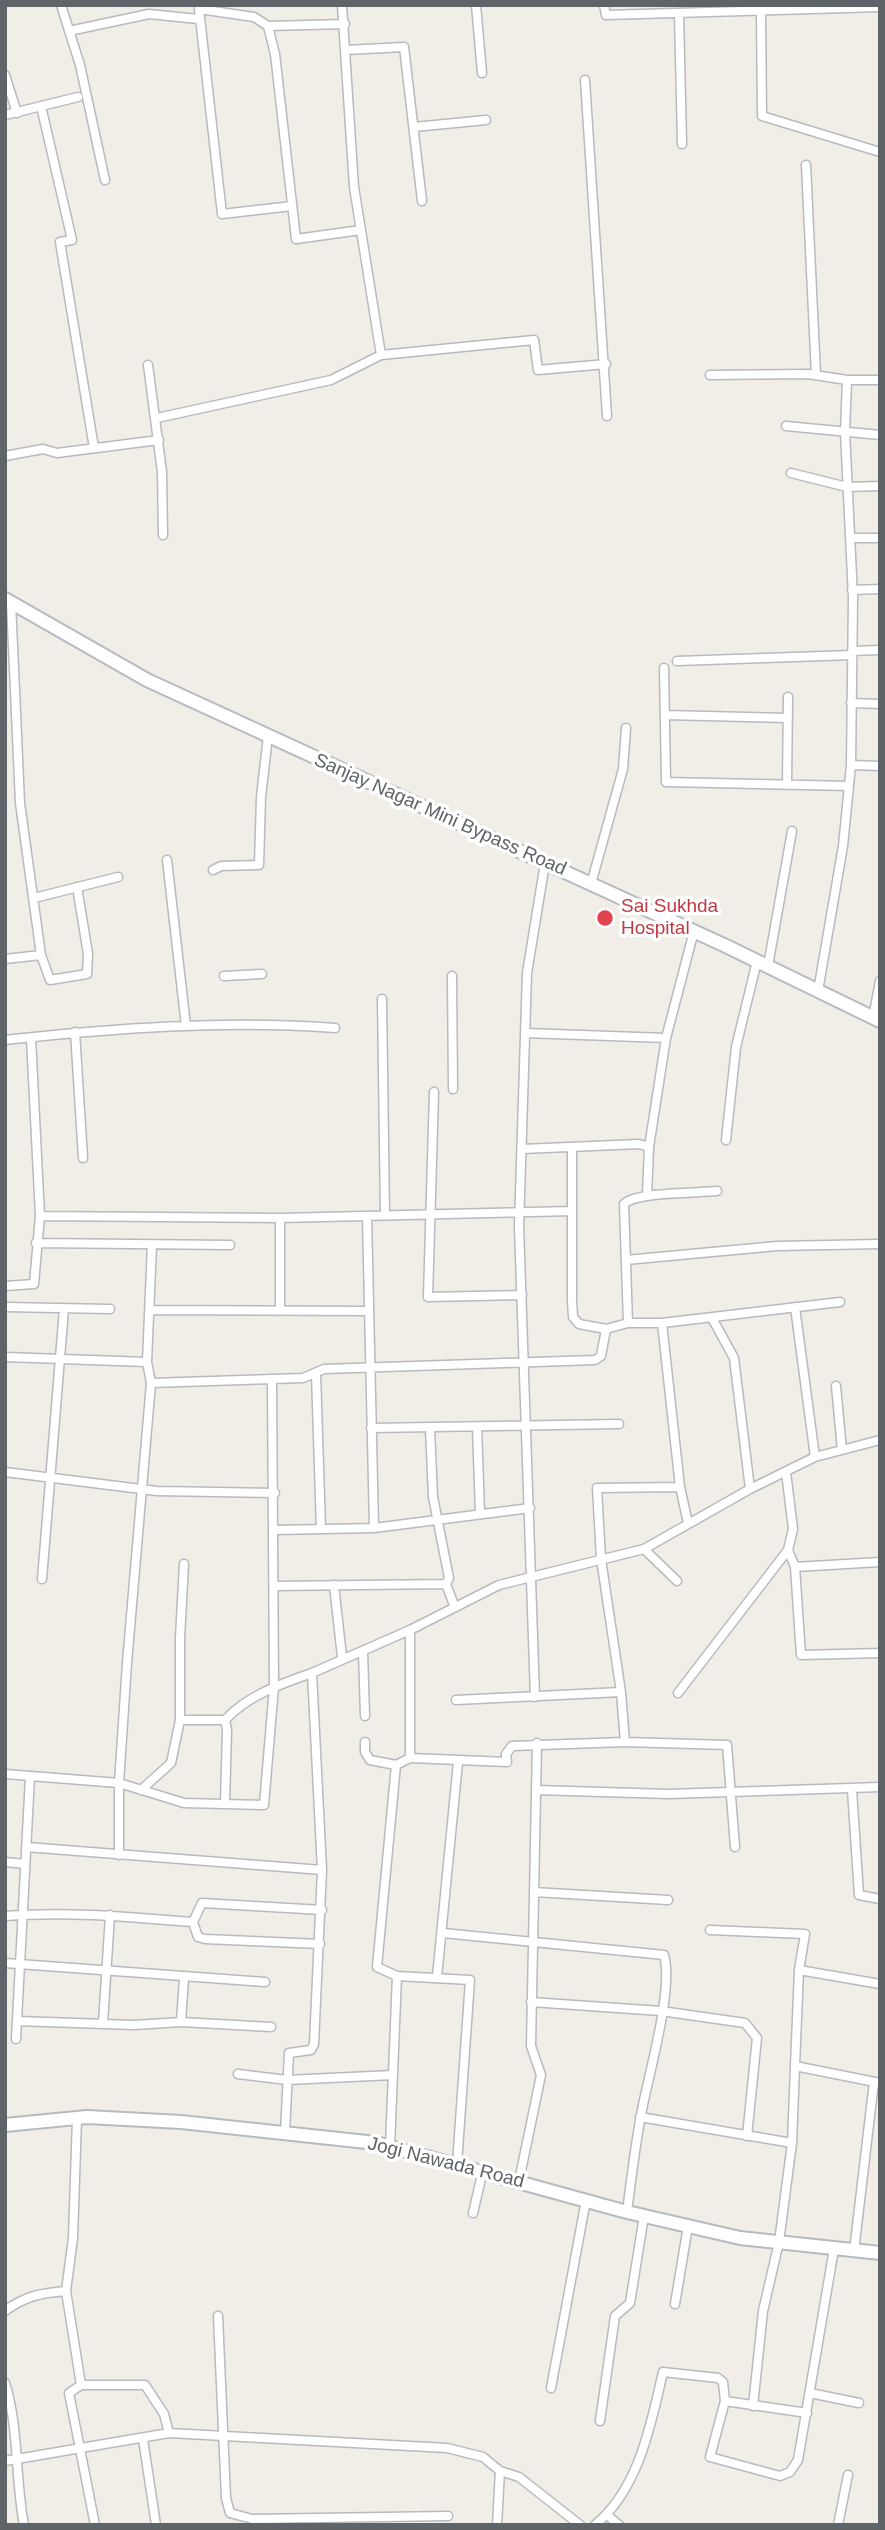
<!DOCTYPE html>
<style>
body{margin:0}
#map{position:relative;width:885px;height:2530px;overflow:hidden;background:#f1ede7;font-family:Helvetica,sans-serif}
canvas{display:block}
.frame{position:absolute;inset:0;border:7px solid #5e6468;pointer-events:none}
</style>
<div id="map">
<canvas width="885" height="2530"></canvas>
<div class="frame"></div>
</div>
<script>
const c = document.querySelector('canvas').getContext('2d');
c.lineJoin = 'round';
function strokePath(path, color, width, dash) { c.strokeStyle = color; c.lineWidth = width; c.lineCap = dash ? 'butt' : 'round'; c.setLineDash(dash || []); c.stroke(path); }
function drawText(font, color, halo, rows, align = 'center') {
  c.font = font + ' Helvetica,sans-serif'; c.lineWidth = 7; c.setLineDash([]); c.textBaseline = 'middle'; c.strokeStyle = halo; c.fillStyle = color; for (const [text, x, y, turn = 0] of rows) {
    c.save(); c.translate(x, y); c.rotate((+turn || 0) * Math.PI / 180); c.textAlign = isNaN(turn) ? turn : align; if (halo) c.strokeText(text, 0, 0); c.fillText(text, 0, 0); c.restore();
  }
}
const street = new Path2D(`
 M61,5L80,65L105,180
 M342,5L354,187L381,355
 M476,5L482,73
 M604,5L606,15L880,7
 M761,11L762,116L880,152
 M679,13L682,144
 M268,26L345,24
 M69,31L149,14L198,19
 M346,50L404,47L422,201
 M5,75L17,113
 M585,80L607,416
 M41,106L72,240L60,242L94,448
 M5,115L78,97
 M414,127L486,120
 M806,165L816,375
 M292,206L222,214L199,9L254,17L268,26L275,54L296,239L361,230
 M148,365L162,472L163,535
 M710,375L808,374L847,380H880
 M157,418L331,380L381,355L534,340L538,370L606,364
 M786,426L880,435
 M5,456L43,449L57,453L159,440
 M791,473L847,487L880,486
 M850,538H880
 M852,590L880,589
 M11,602L20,803L41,955L50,980L87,974L88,954L77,887
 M852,651L880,650
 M677,661L852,655
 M664,668L666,782L849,786
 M851,703L880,704
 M665,715L788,718
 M851,765L880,766
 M787,785L788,697
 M167,860L186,1026
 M213,870L221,866L259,865L261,797L268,736
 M591,884L623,769L626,728
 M34,898L118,877
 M5,959L41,955
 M768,966L792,831
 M224,976L262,974
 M452,976L453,1089
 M818,991L843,846L851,765L853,597L845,432L847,380
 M382,999L385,1215
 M873,1018L880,981
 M75,1032L83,1158
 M525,1033L666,1038
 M5,1040C115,1028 225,1020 335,1028
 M434,1092L428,1297L522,1295
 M726,1140L736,1047L757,961
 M572,1147V1300L573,1317L579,1324L606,1329L628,1323H662L840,1302
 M522,1149L639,1144L649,1147
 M647,1196L649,1147L666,1038L694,931
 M40,1216L280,1218L572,1211
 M367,1216L374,1528
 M280,1218V1310
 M36,1243L230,1245
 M626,1260L777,1246L880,1244
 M5,1286L34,1284L40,1216L31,1038
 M5,1307L110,1309
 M795,1307L815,1457
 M150,1310L368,1311
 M712,1318L734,1358L750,1489
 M628,1323L624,1204C636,1192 697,1193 717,1191
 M662,1323L680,1487L688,1523
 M5,1357L147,1362
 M316,1374L321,1529
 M151,1383L303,1378L324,1369L595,1360L601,1356L606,1329
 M836,1386L842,1450
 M477,1427L480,1513
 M371,1428L619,1424
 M430,1429L433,1497L449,1578L446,1584L454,1605
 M5,1472L157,1491L275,1493
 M275,1530L374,1528L530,1508
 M644,1549L677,1581
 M788,1550L795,1567L801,1655L880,1653
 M795,1567L880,1562
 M42,1579L64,1309
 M334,1585L342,1657
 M275,1586L446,1584
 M410,1630V1758
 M363,1651L365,1716
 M312,1673L410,1630L499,1585L644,1549L750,1489L815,1457L880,1440
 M678,1693L788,1550L793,1529L786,1472
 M535,1697L519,1226L527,973L545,863
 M456,1700L621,1692
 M180,1720H225C248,1695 281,1684 312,1673L322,1870L314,2044L311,2050L289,2053L285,2132
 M365,1742V1752L370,1760L396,1765L410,1758L507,1762L506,1754L512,1746L625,1742L621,1692L601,1559L597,1488L680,1487
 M625,1742L727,1745L735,1847
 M396,1765L377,1967L397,1976L470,1980L457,2164
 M5,1774L119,1783L184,1803L264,1805L274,1687L272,1380
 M141,1790L171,1763L180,1720V1638L184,1564
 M536,1790L669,1794L880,1787
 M852,1790L859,1895L880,1899
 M225,1804L227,1730L225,1720
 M26,1847L322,1870
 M119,1855V1783L127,1663L151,1383L147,1362L152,1245
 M5,1862L25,1864
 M534,1892L668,1900
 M5,1916C68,1911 130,1917 193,1922
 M710,1930L805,1934L799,1970L795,2066L880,2083
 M443,1933L664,1955C674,1989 648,2076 641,2115C635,2147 631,2180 627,2212
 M320,1944L205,1939L198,1937L193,1922L202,1903L322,1910
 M5,1963L265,1982
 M799,1970L880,1984
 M437,1977L458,1762
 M531,2002L661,2011L745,2023L757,2038L747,2136
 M17,2021L134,2025L181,2022L271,2027
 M181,2022L184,1979
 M103,2023L110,1915
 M16,2039L30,1777
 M238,2074L287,2080L393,2075
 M640,2117L792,2143
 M77,2118L73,2238L66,2291L81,2385
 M390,2146L397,1976
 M519,2181L541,2075L531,2046L537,1743
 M473,2213L483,2170
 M854,2251L874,2082
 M675,2304L688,2226
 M5,2311C25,2296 41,2293 66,2291
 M218,2316L226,2498L230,2513L252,2519L448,2516
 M5,2383C19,2426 15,2479 24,2525
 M551,2388L586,2200
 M810,2393L859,2403
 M725,2401L807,2413
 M753,2406L763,2311L779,2242L792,2143L795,2066
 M600,2421L615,2316L630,2303L644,2216
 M143,2439L156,2525
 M5,2461L169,2433L447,2448L483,2457L500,2471L519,2477L580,2525
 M607,2515L619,2525
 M95,2525L69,2393L81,2385H145L164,2414L169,2433
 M497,2525L500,2471
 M595,2525C639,2489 651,2424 663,2372L718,2378L723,2382L725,2401L710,2457L780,2476L790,2472L798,2460L834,2249
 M838,2525L848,2475`);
const secondary = new Path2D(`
 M5,599L147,680L726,946L880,1021
 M5,2125L87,2117L181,2122L376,2143L627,2212L740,2238L880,2253`);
strokePath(street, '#b7babe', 11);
strokePath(secondary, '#b5bbbf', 16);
strokePath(street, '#fff', 8);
strokePath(secondary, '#fff', 12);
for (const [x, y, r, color] of [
 [605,918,9,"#e0444e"]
]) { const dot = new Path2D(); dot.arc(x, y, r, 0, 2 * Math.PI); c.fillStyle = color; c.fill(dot); strokePath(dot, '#fff', 2.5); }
drawText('19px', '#5e6468', '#fff', [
 ["Sanjay Nagar Mini Bypass Road",440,815,24],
 ["Jogi Nawada Road",446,2163,14]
]);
drawText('19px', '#be3a42', '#fff', [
 ["Sai Sukhda",621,907],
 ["Hospital",621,929]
], 'left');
</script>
